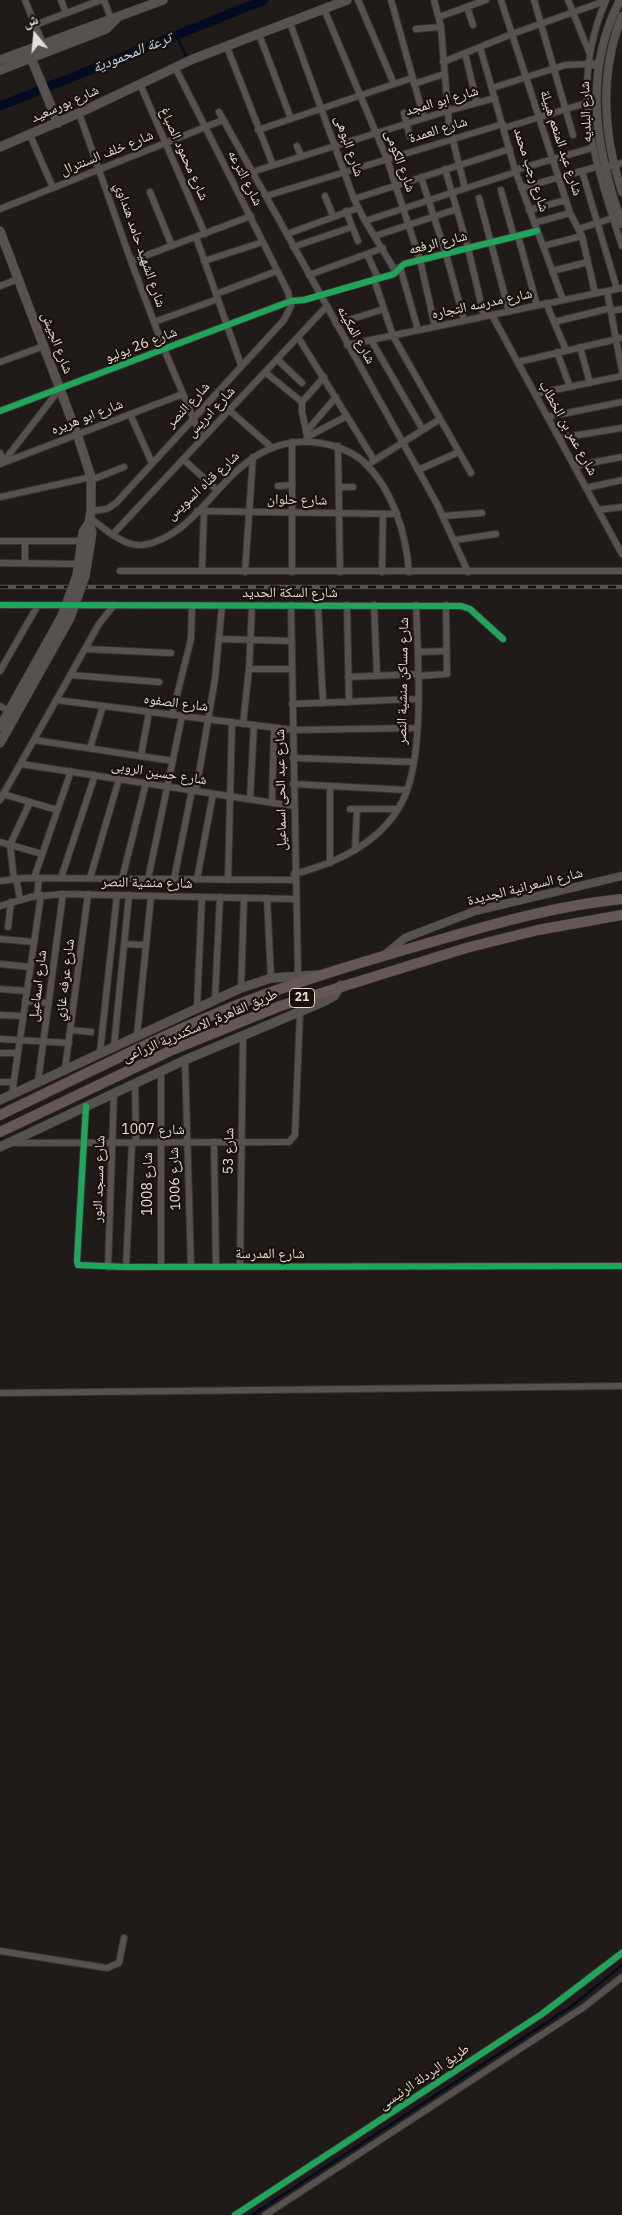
<!DOCTYPE html>
<meta charset="utf-8">
<style>
body{margin:0}
#map{position:relative;width:622px;height:2215px;overflow:hidden;background:#201b18;font-family:"IBM Plex Sans","Noto Naskh Arabic",sans-serif}
canvas{display:block}
.north{position:absolute;left:10px;top:10px;width:50px;height:50px;-webkit-text-stroke:4px #1b110c;paint-order:stroke;rotate:343deg;font-size:14px;font-weight:700;line-height:20px;text-align:center;color:#e4ddd9}
.north::after{content:'';display:block;margin:auto;width:18px;height:22px;background:#e4ddd9;clip-path:polygon(50% 0,100% 100%,50% 72%,0 100%)}
</style>
<div id="map">
<canvas width="622" height="2215"></canvas>
<div class="north">ش</div>
</div>
<script>
const c = document.querySelector('canvas').getContext('2d');
c.lineJoin = 'round';
function strokePath(path, color, width, dash) { c.strokeStyle = color; c.lineWidth = width; c.lineCap = dash ? 'butt' : 'round'; c.setLineDash(dash || []); c.stroke(path); }
function drawText(font, color, halo, rows, align = 'center') {
  c.font = font + ' "IBM Plex Sans","Noto Naskh Arabic",sans-serif'; c.lineWidth = 4.5; c.setLineDash([]); c.textBaseline = 'middle'; c.strokeStyle = halo; c.fillStyle = color; for (const [text, x, y, turn = 0] of rows) {
    c.save(); c.translate(x, y); c.rotate((+turn || 0) * Math.PI / 180); c.textAlign = isNaN(turn) ? turn : align; if (halo) c.strokeText(text, 0, 0); c.fillText(text, 0, 0); c.restore();
  }
}
strokePath(new Path2D(`
 M176,35L186,56
 M252,2215L572,2006L622,1965`), '#030b20', 2.5);
strokePath(new Path2D(`
 M0,106L264,0`), '#030b20', 9);
const minor = new Path2D(`
 M25,0L43,44
 M61,0L66,13
 M104,0L111,19
 M358,0L394,84
 M391,0L424,118
 M434,0L441,27L449,125L465,188
 M501,0L570,213L582,236L595,293
 M534,0L573,135
 M568,0L589,52
 M606,0C568,88 594,160 622,246
 M467,7L473,25
 M324,9L387,159L420,260L435,327
 M439,17L486,0
 M290,23L354,199L365,221L396,272
 M35,25L101,0
 M416,29L441,27
 M259,34L291,119
 M227,47L273,165
 M480,47L515,170L563,300
 M465,53L477,103
 M443,62L512,34L605,1
 M140,84L205,234
 M414,84L444,74
 M492,88L565,65L588,64
 M219,112L437,504L468,572
 M79,113L131,261L164,349L202,439
 M404,113L410,137
 M504,128L586,103
 M258,130L412,78
 M30,135L53,188
 M297,146L301,156
 M604,168L622,163
 M445,169L468,248L484,316
 M515,170L592,148
 M582,171L617,289
 M252,172L447,111L495,98
 M421,177L446,254L464,320
 M521,188L596,167
 M501,190L514,237
 M150,192L172,246
 M266,196L503,124
 M325,196L333,216
 M479,198L509,311
 M354,199L510,149
 M0,209L223,120
 M529,210L566,200
 M346,211L358,241
 M365,221L516,172
 M534,223L570,213
 M578,229L613,218
 M287,234L358,208
 M375,236L457,209
 M518,236L537,305
 M196,237L241,365
 M543,246L582,236
 M293,247L352,227
 M367,254L378,278
 M131,261L251,216
 M204,261L263,242
 M400,267L418,330
 M552,271L588,262
 M309,275L383,248
 M374,279L393,336L471,473
 M0,286L18,279
 M607,291L622,371
 M216,294L277,271
 M546,303L566,350
 M611,311L622,309
 M492,315L622,554
 M154,322L218,299
 M554,322L611,308
 M336,324L384,309
 M298,337L374,460
 M371,340L423,430
 M347,345L622,288
 M580,347L590,383
 M557,352L570,387
 M277,359L302,383
 M0,362L44,346
 M518,362L622,338
 M265,372L302,402L324,377
 M535,394L622,376
 M302,402V412L307,435
 M229,410L271,447
 M0,411L291,301L304,300L394,274L404,264L537,231
 M130,414L152,463
 M547,417L622,402
 M306,432L336,397
 M307,437L347,416
 M559,438L622,428
 M338,446L340,572
 M0,453L4,462
 M183,459L217,490
 M4,461L59,390
 M372,462L440,419
 M0,464L183,394
 M574,466L622,457
 M418,470L459,452
 M91,480L124,467
 M278,486L292,485
 M339,487H353
 M586,488L622,480
 M0,497L91,477
 M598,510L622,507
 M91,511L107,509L116,503L284,320L291,306L288,292L175,67
 M197,511L397,514
 M443,516L482,513
 M90,518C104,528 123,547 143,545C210,534 226,437 312,442C332,444 349,449 364,462C393,490 406,533 409,572
 M113,534L326,307
 M455,540L496,534
 M0,541H82
 M0,563L79,564
 M25,563V541
 M120,571H622
 M202,571L204,511
 M245,572L253,457
 M292,572V442
 M382,572L383,514
 M0,605L461,606L470,609L503,639
 M291,605L298,975
 M318,605L323,703
 M347,605L349,702
 M374,605L377,676
 M220,639L292,641
 M85,649L171,653
 M418,652L447,651
 M249,669H292
 M0,671L38,605
 M70,675L159,682
 M418,676L447,674L446,605
 M348,677L418,674
 M56,700L293,730L417,728
 M292,704L417,699
 M0,706L9,711
 M172,715L191,639L192,606
 M243,724L249,669L252,606
 M34,740L173,761
 M90,748L103,706
 M141,756L149,712
 M293,758L413,762
 M21,764L293,806
 M293,784L406,790
 M330,786V863
 M196,791L215,679L222,606
 M3,794L57,810
 M250,799L254,725
 M0,800L99,624L114,605
 M272,803L274,728
 M350,809H397
 M0,842L42,854
 M355,850L357,809
 M294,874C337,863 384,841 404,798C425,752 418,657 416,605
 M16,878L20,899
 M34,878L71,771
 M61,878L95,775
 M90,878L119,779
 M14,879L10,845L30,802
 M122,879L146,783
 M148,879L182,716
 M174,879L192,790
 M197,879L213,794
 M228,880L232,722
 M0,881L25,878L294,880
 M37,896L39,878
 M267,898L271,978
 M0,906L31,897L63,894L295,899
 M8,927L11,902
 M0,939L34,942
 M124,944L146,945
 M0,964L30,967
 M241,988L244,898
 M0,989L26,991
 M215,999L220,897
 M25,1001L49,1003
 M197,1007L202,897
 M0,1015L23,1016
 M71,1030L91,1032
 M137,1035L151,896
 M0,1039L69,1043
 M114,1046L129,895
 M100,1052L117,895
 M0,1053H17
 M185,1060L191,1267
 M65,1069L88,894
 M161,1071V1267
 M0,1082H13
 M38,1082L63,894
 M135,1083L136,1143
 M12,1094L41,895
 M86,1106L77,1261L78,1265L126,1267L622,1266
 M214,1142L216,1267
 M10,1143L289,1142L295,1135L300,1012
 M108,1267L114,1092
 M126,1267L132,1143
 M240,1267L243,1035
 M0,1393L622,1386
 M0,1951L107,1968L119,1963L124,1938
 M235,2215L542,2014L622,1953
 M265,2215L584,2007L622,1977`);
const tertiary = new Path2D(`
 M620,0C582,73 596,150 622,224
 M622,16C599,73 603,135 622,192
 M588,64L598,65
 M383,956L405,938L475,911L622,876`);
const secondary = new Path2D(`
 M31,58L58,123
 M0,60L163,0
 M0,70L106,29L116,19
 M0,147L79,113L193,59L347,0
 M0,231L77,434L91,477V511L89,523L83,532L77,575
 M85,576L92,533L89,523
 M0,727L62,616
 M0,743L70,618
 M0,1100L241,988L271,978L317,975
 M0,1147L185,1060L325,1001L334,996L341,985`);
const trunk = new Path2D(`
 M0,1115C82,1076 163,1034 247,1001C310,977 376,958 442,939C500,922 561,905 622,899
 M0,1132L172,1050L280,1006L466,948L538,930L622,915`);
strokePath(minor, '#393533', 8);
strokePath(tertiary, '#393533', 9);
strokePath(secondary, '#393533', 10);
strokePath(trunk, '#393533', 11);
strokePath(minor, '#575250', 6);
strokePath(tertiary, '#575250', 8);
strokePath(secondary, '#575250', 9);
strokePath(trunk, '#655755', 10);
const rail = new Path2D(`
 M0,587H622`);
strokePath(rail, '#575351', 4.5);
strokePath(rail, '#1b110c', 2.5, [8]);
const secondaryBridge = new Path2D(`
 M62,616L77,575
 M70,618L85,576`);
strokePath(secondaryBridge, '#393533', 10, []);
strokePath(secondaryBridge, '#575250', 9);
strokePath(new Path2D(`
 M0,411L291,301L304,300L394,274L404,264L537,231
 M0,605L461,606L470,609L503,639
 M86,1106L77,1261L78,1265L126,1267L622,1266
 M235,2215L542,2014L622,1953`), '#20a55d', 6);
for (const [x, y, w] of [
 [302,998,25]
]) { const box = new Path2D(); box.roundRect(x - w / 2, y - 9.5, w, 19, 4); c.fillStyle = '#1b110c'; c.fill(box); strokePath(box, '#e4ddd9', 1); }
drawText('bold 12px', '#e4ddd9', null, [
 ["21",302,998]
]);
drawText('14px', '#e4ddd9', '#1b110c', [
 ["شارع ابو المجد",442,101,-16],
 ["شارع بورسعيد",65,104,-24],
 ["شارع البلديه",586,112,-92],
 ["شارع العمدة",438,130,-17],
 ["شارع عبد المنعم هبيلة",561,143,72],
 ["شارع البوهى",349,146,71],
 ["شارع خلف السنترال",107,153,-22],
 ["شارع محمود الصباغ",184,154,66],
 ["شارع الكومى",400,161,70],
 ["شارع رجب محمد",531,170,72],
 ["شارع الترعه",245,178,63],
 ["شارع الرفعه",438,243,-14],
 ["شارع الشهيد حامد هنداوي",140,245,71],
 ["شارع مدرسه التجاره",482,304,-12],
 ["شارع المكينه",356,335,61],
 ["شارع الجيش",57,343,69],
 ["شارع 26 يوليو",141,345,-21],
 ["شارع النصر",188,405,-47],
 ["شارع ادريس",211,412,-47],
 ["شارع ابو هريره",87,417,-21],
 ["شارع عمر بن الخطاب",568,428,61],
 ["شارع قناه السويس",203,486,-43],
 ["شارع حلوان",297,500,1],
 ["شارع السكة الحديد",290,593],
 ["شارع مساكن منشية النصر",403,681,-89],
 ["شارع الصفوه",176,703,7],
 ["شارع حسين الروبى",159,773,9],
 ["شارع عبد الحى اسماعيل",281,790,-91],
 ["شارع منشية النصر",147,883,1],
 ["شارع السعرانية الجديدة",525,887,-14],
 ["شارع عرفه غازي",65,980,-83],
 ["شارع اسماعيل",38,986,-83],
 ["طريق القاهرة, الاسكندرية الزراعى",200,1026,-23],
 ["شارع 1007",153,1130],
 ["شارع 53",229,1151,-89],
 ["شارع مسجد النور",99,1179,-88],
 ["شارع 1006",175,1179,-92],
 ["شارع 1008",148,1184,-90],
 ["شارع المدرسة",270,1254],
 ["طريق البردلة الرئيسى",424,2077,-34]
]);
drawText('italic 15px', '#bed7f6', '#1b110c', [
 ["ترعة المحمودية",132,53,-22]
]);
</script>
